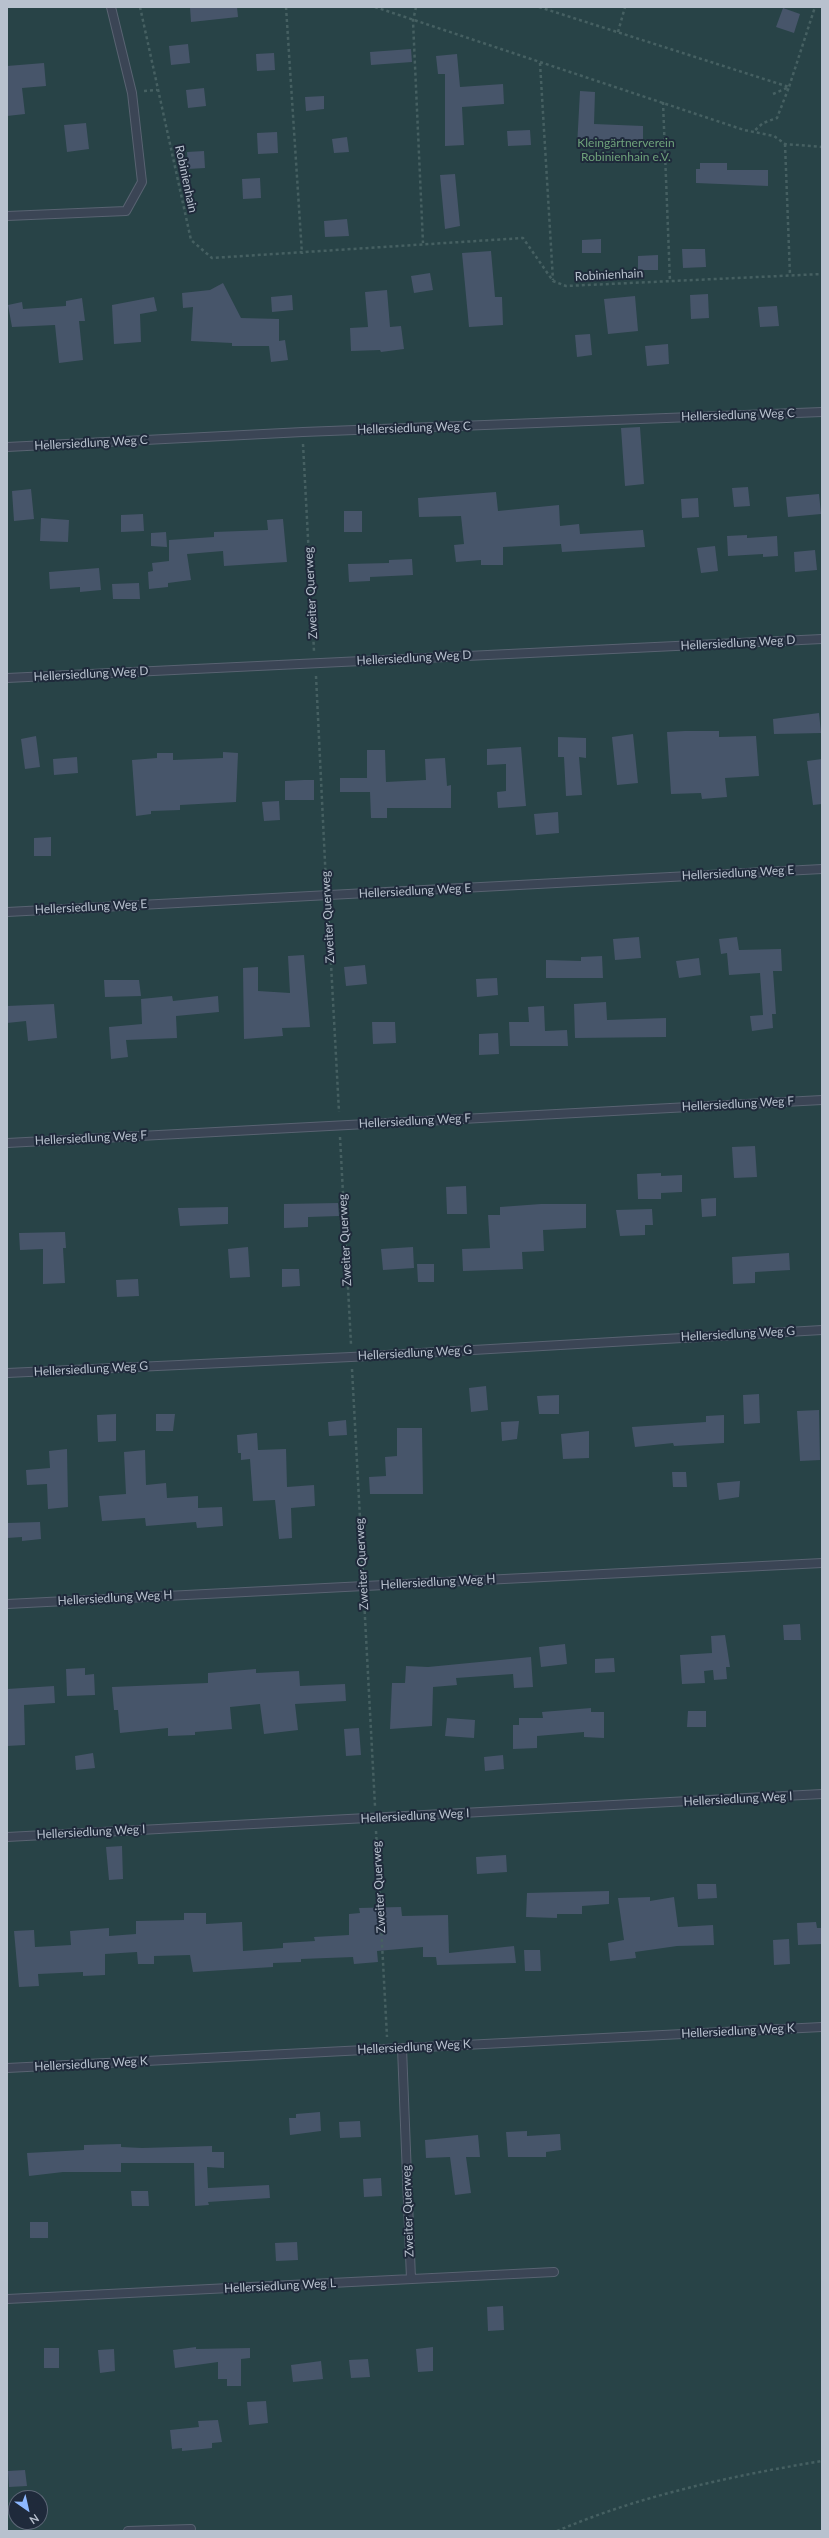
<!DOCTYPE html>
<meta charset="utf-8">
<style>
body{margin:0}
#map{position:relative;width:829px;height:2538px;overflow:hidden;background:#263346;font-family:Lato,sans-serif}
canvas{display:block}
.frame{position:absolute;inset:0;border:8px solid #b8c1ce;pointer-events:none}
.north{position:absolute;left:8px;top:2490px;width:40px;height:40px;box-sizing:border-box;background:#1f2a3b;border:1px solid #5c6676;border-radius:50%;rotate:146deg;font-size:11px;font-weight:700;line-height:16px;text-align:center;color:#b8c1ce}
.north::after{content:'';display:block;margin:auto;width:14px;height:18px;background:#8db8ff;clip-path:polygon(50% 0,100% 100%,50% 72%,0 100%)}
</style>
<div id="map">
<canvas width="829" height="2538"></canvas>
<div class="frame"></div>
<div class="north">N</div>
</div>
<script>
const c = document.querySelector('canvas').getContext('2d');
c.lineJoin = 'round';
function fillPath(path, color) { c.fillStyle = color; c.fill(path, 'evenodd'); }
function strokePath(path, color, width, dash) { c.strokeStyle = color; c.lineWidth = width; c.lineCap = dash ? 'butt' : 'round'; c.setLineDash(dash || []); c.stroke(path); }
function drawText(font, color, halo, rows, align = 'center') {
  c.font = font + ' Lato,sans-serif'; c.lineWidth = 4; c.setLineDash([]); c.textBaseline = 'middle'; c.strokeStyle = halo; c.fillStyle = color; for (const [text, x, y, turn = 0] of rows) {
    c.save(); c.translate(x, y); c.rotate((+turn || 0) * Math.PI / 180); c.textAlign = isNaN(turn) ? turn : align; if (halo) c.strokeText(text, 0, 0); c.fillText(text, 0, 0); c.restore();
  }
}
fillPath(new Path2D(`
 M7,7H822V2531H7ZM16,2498H40V2522H16Z`), '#284347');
fillPath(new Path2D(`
 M190,7H237L238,17L191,22Z
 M783,8L800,14L794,33L776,27Z
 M188,44L190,63L171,65L169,46Z
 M411,49L412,62L371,65L370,52Z
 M274,53L275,70L257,71L256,54Z
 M457,54L460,87L503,84L504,104L462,107L464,145L445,146V74H438L436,56Z
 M44,63L46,86L22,88L25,114L7,116V66Z
 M204,88L206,106L188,108L186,90Z
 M580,91L595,92L594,124L643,126V145H600V147H577Z
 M324,96V109L306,111L305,97Z
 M86,123L89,149L67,152L64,125Z
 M530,130L531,145L508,146L507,131Z
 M277,132L278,153L258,154L257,133Z
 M347,137L349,152L334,153L332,139Z
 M204,151L205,168L188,169L187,152Z
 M700,163H727V170H768V186L696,183V169H700Z
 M455,174L460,226L445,229L440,175Z
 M260,178L261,198L243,199L242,179Z
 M347,219L349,236L325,237L324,221Z
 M601,239V253H582V240Z
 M682,249H705L706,267L683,268Z
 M491,251L495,297H502L503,325L469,327L462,253Z
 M658,255V270H638V256Z
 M430,273L433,290L414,293L411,276Z
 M223,283L241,318L279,319V341L285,340L288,360L271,362L269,346H232V343L191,341L193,307L183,308L182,293L210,290Z
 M387,290L390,327L401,326L404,349L381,352L380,350L351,351L350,328L368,327L365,292Z
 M708,294L709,318L691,319L690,295Z
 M292,295L293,310L272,312L271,297Z
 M635,296L638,331L608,334L604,299Z
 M154,297L157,311L140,314L141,342L114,344L112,305Z
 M82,298L85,321H79L83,360L59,363L55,325L12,327L8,305L22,302L23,309L66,306V301Z
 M777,306L779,326L760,327L758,307Z
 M590,334L592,355L577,357L575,335Z
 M668,344L669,364L647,366L645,346Z
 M640,427L644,484L625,486L621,428Z
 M748,487L750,506L734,507L732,488Z
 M31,489L34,519L14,521L12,491Z
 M496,492L498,511L559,505L560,526L579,524L580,534L643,530L645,547L562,552L561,544L503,547V565H481V560L456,562L454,545L464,544L461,516L419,517L418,498Z
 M819,494L821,514L788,517L786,497Z
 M698,498L699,517L682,518L681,499Z
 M344,511H362V532H344Z
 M143,514L144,531L121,532V515Z
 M41,518L69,520L68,542L40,541Z
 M283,519L287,562L224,566L223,551L187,554L191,580L168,583V587L149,589L148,572L153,571L152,563L169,561V540L214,537V532L268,530L267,520Z
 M166,532L167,547L151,546V533Z
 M747,535V538L777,536L778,556L763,557V554L728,556L727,536Z
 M715,546L718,571L701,573L697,548Z
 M815,550L817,570L795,572L794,552Z
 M412,559L413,575L370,577V581L349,582L348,564L389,563V560Z
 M99,568L101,590L80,592V587L50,589L49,572Z
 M139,583L140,599H113L112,584Z
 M819,713L821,733L774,734L773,719Z
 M685,731H719V737L756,736L759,776L725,778L727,797L702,799L701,793L671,794L667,732Z
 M633,734L638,783L617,785L612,737Z
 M36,736L40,767L25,769L21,739Z
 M558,737L586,738V758L579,757L582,795L566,796L564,757H558Z
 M521,747L526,806L498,808L497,792L506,791V764L487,765V749Z
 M367,750H385L386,782L426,780L425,759L445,758L447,786L451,785V808H387V818H371L370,792H340V778H367Z
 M223,752L238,753L236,802L180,805V810L151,811V814L136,816L132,760L157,758V753H173V760L223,758Z
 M77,757L78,773L54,775L53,759Z
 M822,759V804L813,805L807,761Z
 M304,780H314V800H285V781Z
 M279,801L280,820L264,821L262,802Z
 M558,812L559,833L536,835L534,814Z
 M51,837V856H34V838Z
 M639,937L641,958L615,960L613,939Z
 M737,937L739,950L781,949L782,971H773L776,1014H772L773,1028L752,1031L750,1016L763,1015L760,973L729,975L727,953L721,954L719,939Z
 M304,955L310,1027L282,1028L283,1036L244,1039L243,968L258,967V991L290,993L288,956Z
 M602,956L603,978H546V960L581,961V957Z
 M699,958L701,975L679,978L676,961Z
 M365,965L367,984L346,986L344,967Z
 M497,978L498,995L477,997L476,979Z
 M104,980H139L141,996L105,997Z
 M172,996L173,1001L218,996L219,1012L176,1016L177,1038L126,1040L128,1057L111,1059L109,1027L142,1024L141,999Z
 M606,1002L607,1020L666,1018V1037L575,1038L574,1004Z
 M54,1004L57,1038L28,1041L26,1021L7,1023V1006Z
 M544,1006L545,1031L567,1030L568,1046H510L509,1022H529L528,1007Z
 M372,1022H395L396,1043L373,1044Z
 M498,1033L499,1054L479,1055V1034Z
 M755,1146L757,1177L734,1178L732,1147Z
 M661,1173V1176L682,1175V1192L661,1193V1199H638L637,1174Z
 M466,1186L467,1214H447L446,1187Z
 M716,1198V1216L702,1217L701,1199Z
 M338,1203L339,1216L308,1217V1227L284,1228V1204Z
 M541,1204H586V1228L543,1230L544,1251L522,1252L523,1269L463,1271L462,1249L490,1248L488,1215H500V1207Z
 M228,1207V1224L180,1226L178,1208Z
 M652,1209L653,1225H645V1235L620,1236L616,1210Z
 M65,1232L66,1248H63L65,1283L43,1284V1249L20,1250L19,1233Z
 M248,1247L250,1277L230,1278L228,1249Z
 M413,1247L414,1268L383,1270L381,1249Z
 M789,1253L790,1270L755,1272V1283L733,1284L732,1257Z
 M417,1264H434V1282H418Z
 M282,1269H299L300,1286L282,1287Z
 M138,1279L139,1296L117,1297L116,1280Z
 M486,1386L488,1410L471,1412L469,1388Z
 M759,1394L760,1423L744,1424L743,1395Z
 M559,1395V1414H539L537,1396Z
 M819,1410L820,1460L800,1461L797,1411Z
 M116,1414V1441L98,1442L97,1415Z
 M156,1414H175L173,1431H156Z
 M724,1415V1443L674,1446L673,1443L635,1447L632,1427L706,1422V1416Z
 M346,1420L347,1435L329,1436L328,1422Z
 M519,1421L517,1439L502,1441L501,1422Z
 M397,1428H422L423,1494H370L369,1477L386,1476L385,1457L397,1456Z
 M589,1431V1458L563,1459L561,1434Z
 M257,1433L258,1450L286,1449L287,1487L314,1485L315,1506L291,1508L292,1538L279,1539L275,1500L253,1501L250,1459L241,1460V1453H238L237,1435Z
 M67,1449L68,1507L48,1509L47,1484L27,1485L26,1470L50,1468L49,1451Z
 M145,1450L146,1485L166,1483L167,1498L198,1496V1508L222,1507L223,1526L197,1528L196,1522L146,1526L145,1518L102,1521L99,1496L126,1494L124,1452Z
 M672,1472H686L687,1487H673Z
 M740,1481L739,1497L719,1500L717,1483Z
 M40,1522L41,1539L22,1541V1537L7,1538V1523Z
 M800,1624L801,1640H784L783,1625Z
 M725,1635L730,1667H726L727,1679L714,1680L713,1670L704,1671L705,1683L682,1684L680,1655L712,1653L711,1636Z
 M565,1644L567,1664L541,1667L539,1647Z
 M531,1657L533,1687L514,1688L513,1674L456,1678L457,1685L433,1687L432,1726L390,1729L392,1683H405L406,1666L428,1667Z
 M614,1658L615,1672L595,1673V1659Z
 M85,1668V1675L94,1674L95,1695L67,1696L66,1669Z
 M256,1669V1673L299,1671L300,1686L345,1684L346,1701L295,1704L298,1730L264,1734L260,1704L230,1707L232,1729L195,1732V1735L168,1736V1728L120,1733L118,1710H114L112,1687L208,1683V1673Z
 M54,1686L55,1703L24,1705L25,1745L7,1746V1689Z
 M591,1708V1712H604V1738L584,1737V1732L537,1736V1748L513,1749V1725H519V1718H543L542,1712Z
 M688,1711H706V1727H687Z
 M447,1718L475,1720L474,1738L445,1736Z
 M359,1728L361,1755L346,1756L344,1729Z
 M93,1753L95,1768L76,1770L75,1756Z
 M503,1755L504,1769L485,1771L484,1757Z
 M122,1846L123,1879L109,1880L106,1847Z
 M506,1855L507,1872L477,1874L476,1857Z
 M697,1884H716L717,1898L698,1899Z
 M609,1891V1904L582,1906V1914H557V1918L526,1917L527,1893Z
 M650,1897V1901L674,1897L678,1927L713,1925L714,1945L677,1946L635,1952L636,1958L610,1961L608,1943L624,1940L618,1898Z
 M401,1907L402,1916L448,1915L449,1953L514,1946L516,1963L437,1965L436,1957H423V1947L377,1951L378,1962L354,1964L353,1957L301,1959V1962L273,1963V1967L193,1972L190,1955L154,1956V1964H138L137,1952L105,1954V1975L83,1976V1972L38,1974L39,1986L19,1987L14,1931L34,1930L35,1947L71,1945L70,1931L109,1928V1936L136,1934V1921L184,1920V1913H206V1924L242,1922L243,1951L283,1948V1943L315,1941L314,1937L349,1935V1914L360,1913L359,1908Z
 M816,1922L817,1928H822V1944L798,1945L797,1923Z
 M789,1939L790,1964L774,1965L773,1940Z
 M524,1950H540L541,1971H525Z
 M320,2112L321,2131L290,2135L289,2118H296V2114Z
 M360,2121L361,2137L340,2138L339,2122Z
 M527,2131V2136L560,2134L561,2150L546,2152V2157H508L506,2132Z
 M478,2135L480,2157H466L471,2193L455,2195L450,2157L426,2158L425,2140Z
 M121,2144V2147L142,2148L212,2146V2152H224V2168L207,2167L208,2188L269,2185L270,2198L208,2202L209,2205L195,2206L194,2163H121V2172H63L29,2176L27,2153L84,2150V2145Z
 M381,2178L382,2196L364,2197L363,2179Z
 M131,2191H148L149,2206H132Z
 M30,2222H48V2238H30Z
 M297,2242L298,2260L276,2261L275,2243Z
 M503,2306L504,2330L488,2331L487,2307Z
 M196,2347V2349L250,2348V2358L241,2359V2386H227V2379H218V2362L175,2368L173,2350Z
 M433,2347V2371L418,2372L416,2349Z
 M44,2348H59V2368H44Z
 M114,2349L115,2371L100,2373L98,2350Z
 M368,2359L370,2377L351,2378L349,2360Z
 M321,2361L323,2379L293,2382L291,2365Z
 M266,2401L268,2423L249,2425L247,2402Z
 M218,2420L222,2442L212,2443V2448L182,2451V2448L172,2449L170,2430L199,2427L198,2421Z
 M25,2470L27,2486L9,2487L8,2471Z`), '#47556a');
const service = new Path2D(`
 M7,216L126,211L142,182L132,93L111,7
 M7,447L303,432L822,412
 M7,678L822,639
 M7,912L822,869
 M7,1143L822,1100
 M7,1373L351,1357L822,1330
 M7,1604L822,1563
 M7,1837L822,1794
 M402,2048L411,2279
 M7,2068L822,2027
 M7,2299L554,2272
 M128,2531L191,2529`);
strokePath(service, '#596372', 10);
strokePath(new Path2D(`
 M140,7L191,240L212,258L523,238L553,281L566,286L822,274
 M286,7L302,254
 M375,7L744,130L774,136L785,144L822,147
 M416,7L413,21L423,243
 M539,7L789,87L777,118L763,123L753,132
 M618,32L625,7
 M540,63L553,280
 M144,91L157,90
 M773,94L789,87L815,7
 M663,102L670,281
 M785,144L790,275
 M303,444L314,651
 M316,676L326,883
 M328,908L339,1112
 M340,1137L351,1344
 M352,1369L363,1574
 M364,1599L375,1806
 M376,1831L387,2037
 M557,2531C642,2495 731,2476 822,2461`), '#466062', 2.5, [3, 3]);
strokePath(service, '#3b4555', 8);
drawText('12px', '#6ea17a', '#1f2a3b', [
 ["Kleingärtnerverein",626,143],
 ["Robinienhain e.V.",626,157]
]);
drawText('12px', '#b8c1ce', '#1f2a3b', [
 ["Robinienhain",186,179,78],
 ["Robinienhain",609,275,-3],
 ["Hellersiedlung Weg C",738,415,-2],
 ["Hellersiedlung Weg C",414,428,-2],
 ["Hellersiedlung Weg C",91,443,-3],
 ["Zweiter Querweg",311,593,-93],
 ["Hellersiedlung Weg D",738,643,-3],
 ["Hellersiedlung Weg D",414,658,-3],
 ["Hellersiedlung Weg D",91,674,-3],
 ["Hellersiedlung Weg E",738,873,-3],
 ["Hellersiedlung Weg E",415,891,-3],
 ["Hellersiedlung Weg E",91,907,-3],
 ["Zweiter Querweg",328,917,-93],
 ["Hellersiedlung Weg F",738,1104,-3],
 ["Hellersiedlung Weg F",415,1121,-3],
 ["Hellersiedlung Weg F",91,1138,-3],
 ["Zweiter Querweg",345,1240,-93],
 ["Hellersiedlung Weg G",738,1334,-3],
 ["Hellersiedlung Weg G",415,1353,-3],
 ["Hellersiedlung Weg G",91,1369,-3],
 ["Zweiter Querweg",362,1564,-93],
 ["Hellersiedlung Weg H",438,1582,-3],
 ["Hellersiedlung Weg H",115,1598,-3],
 ["Hellersiedlung Weg I",738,1799,-3],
 ["Hellersiedlung Weg I",415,1816,-3],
 ["Hellersiedlung Weg I",91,1832,-3],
 ["Zweiter Querweg",379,1887,-93],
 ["Hellersiedlung Weg K",738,2031,-3],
 ["Hellersiedlung Weg K",414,2047,-3],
 ["Hellersiedlung Weg K",91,2064,-3],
 ["Zweiter Querweg",408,2211,-92],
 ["Hellersiedlung Weg L",280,2286,-3]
]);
</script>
